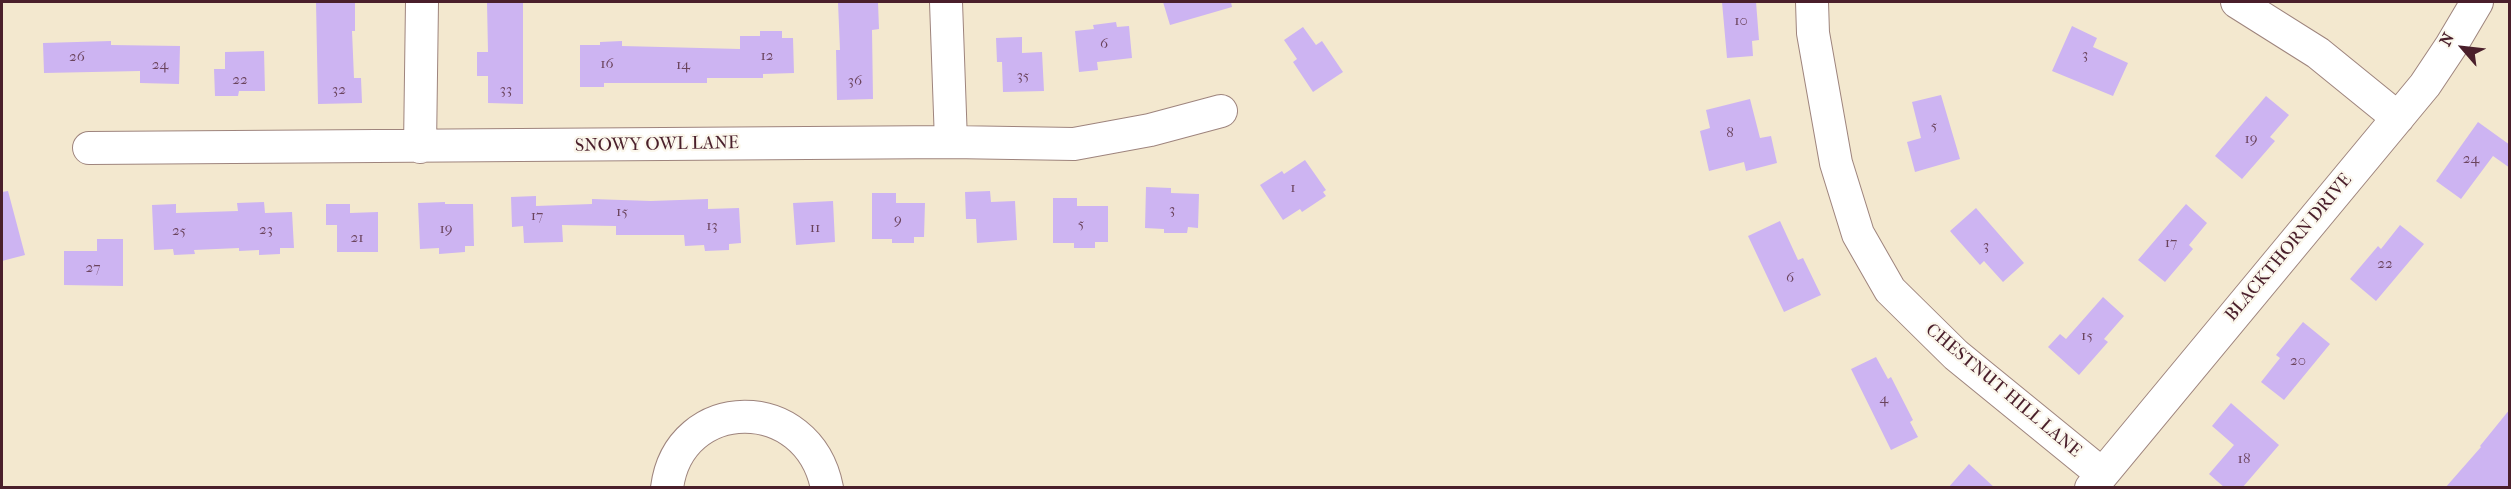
<!DOCTYPE html>
<style>
body{margin:0}
#map{position:relative;width:2511px;height:489px;overflow:hidden;background:#f3e8cf;font-family:"IM FELL French Canon",serif}
canvas{display:block}
.frame{position:absolute;inset:0;border:3px solid #4a1f2b;pointer-events:none}
.north{position:absolute;left:2433px;top:18px;width:60px;height:60px;-webkit-text-stroke:4px #fbf7ec;paint-order:stroke;rotate:298deg;font-size:16px;font-weight:700;line-height:24px;text-align:center;color:#4a1f2b}
.north::after{content:'';display:block;margin:auto;width:21px;height:27px;background:#4a1f2b;clip-path:polygon(50% 0,100% 100%,50% 72%,0 100%)}
</style>
<div id="map">
<canvas width="2511" height="489"></canvas>
<div class="frame"></div>
<div class="north">N</div>
</div>
<script>
const c = document.querySelector('canvas').getContext('2d');
c.lineJoin = 'round';
function fillPath(path, color) { c.fillStyle = color; c.fill(path, 'evenodd'); }
function strokePath(path, color, width, dash) { c.strokeStyle = color; c.lineWidth = width; c.lineCap = dash ? 'butt' : 'round'; c.setLineDash(dash || []); c.stroke(path); }
function drawText(font, color, halo, rows, align = 'center') {
  c.font = font + ' "IM FELL French Canon",serif'; c.lineWidth = 4.5; c.setLineDash([]); c.textBaseline = 'middle'; c.strokeStyle = halo; c.fillStyle = color; for (const [text, x, y, turn = 0] of rows) {
    c.save(); c.translate(x, y); c.rotate((+turn || 0) * Math.PI / 180); c.textAlign = isNaN(turn) ? turn : align; if (halo) c.strokeText(text, 0, 0); c.fillText(text, 0, 0); c.restore();
  }
}
fillPath(new Path2D(`
 M316,2H355V31H352L354,78H361L362,103L318,104Z
 M487,2H523V104L488,103V76H477V52H488Z
 M838,2H878L879,29L872,30L873,99L837,100L836,50H840Z
 M1163,2H1231L1232,7L1170,25Z
 M1722,2H1756L1759,40L1752,41L1753,56L1727,58Z
 M1116,22L1117,27L1129,26L1132,58L1097,62L1098,70L1079,72L1075,31L1094,29L1093,25Z
 M2072,26L2097,38L2093,47L2128,63L2113,96L2052,71Z
 M1303,27L1316,45L1322,41L1343,72L1313,92L1293,62L1297,59L1284,40Z
 M760,31H782V38H793L794,73L763,74V78H707V83H604V87H580V45H600V42L622,41V46L740,49V36H760Z
 M1022,37V53L1042,52L1044,91L1003,92L1002,62H997L996,38Z
 M111,41V45L180,46L179,84L140,83V71L44,73L43,43Z
 M264,51L265,91H239L238,96H215L214,69H225V52Z
 M1941,95L1960,159L1915,172L1907,142L1921,138L1912,102Z
 M2266,96L2289,115L2270,137L2275,141L2242,179L2215,156Z
 M1750,99L1760,138L1771,136L1777,163L1746,171L1744,162L1709,171L1700,131L1710,128L1706,110Z
 M2478,122L2510,145V168L2493,156L2461,199L2436,181Z
 M1305,160L1326,190L1323,192L1326,196L1302,212L1300,209L1283,220L1260,185L1282,171L1284,174Z
 M1146,187L1171,188V193L1199,194L1198,228L1188,227L1187,233H1164V229L1145,228Z
 M8,191L25,255L2,261V192Z
 M990,191L991,202L1015,201L1017,240L977,243L976,219H966L965,192Z
 M872,193H896V203H925L924,237H914V243H892V239H872Z
 M536,196V206L592,204V199L651,201L708,199V209L739,208L741,243L729,244V250L705,251L704,245L685,246L684,235H616V226L562,225L563,242L524,243L523,226L512,227L511,197Z
 M1053,198H1077V206H1108V242H1095V248H1074V243H1053Z
 M833,201L835,242L796,245L793,203Z
 M264,202L265,213L292,212L294,248H280V254L259,255V250L239,251V248L194,250L195,254L174,255L173,249L154,250L152,205L176,204V213L238,211L237,203Z
 M445,202V204H473L474,246H465V252L439,254V248L420,249L418,203Z
 M326,204H350V213L378,212V252H337V225H326Z
 M2186,204L2207,223L2189,245L2193,249L2165,282L2138,260Z
 M1976,208L2024,263L2003,282L1984,261L1980,265L1950,231Z
 M1780,221L1798,260L1803,258L1821,295L1784,312L1748,236Z
 M2400,225L2424,244L2376,301L2350,279L2378,246L2381,249Z
 M97,239H123V286L64,285V251H97Z
 M2103,297L2124,316L2104,339L2108,342L2079,375L2048,347L2060,334L2066,339Z
 M2303,322L2330,344L2284,400L2261,382L2280,358L2276,355Z
 M1876,357L1888,379L1891,377L1913,420L1910,422L1918,437L1891,450L1851,369Z
 M2231,403L2279,445L2242,488H2225L2209,474L2234,445L2212,426Z
 M2510,409V488H2445L2481,447L2480,446Z
 M1969,464L1995,488H1948Z`), '#cdb4f2');
const minor = new Path2D(`
 M946,2L951,142
 M1812,2L1813,33L1836,163L1858,234L1890,290L1956,355L2102,474
 M2237,2L2318,53L2398,118
 M420,147L422,2
 M89,148L951,142L1074,144L1150,130L1221,111
 M667,488C679,394 808,392 827,488
 M2091,488L2425,85L2451,46L2477,2`);
strokePath(minor, '#9e847d', 34);
strokePath(minor, '#fff', 32);
drawText('15px', '#6b445d', null, [
 ["10",1741,21],
 ["6",1104,44],
 ["3",2085,55],
 ["12",767,56],
 ["26",77,57],
 ["16",607,64],
 ["24",160,65],
 ["14",683,65],
 ["35",1023,76],
 ["22",240,80],
 ["36",855,81],
 ["32",339,90],
 ["33",506,90],
 ["5",1934,126],
 ["8",1730,133],
 ["19",2251,139],
 ["24",2471,159],
 ["1",1293,188],
 ["3",1172,210],
 ["15",622,212],
 ["17",537,216],
 ["9",898,220],
 ["5",1081,224],
 ["13",712,226],
 ["11",815,228],
 ["19",446,229],
 ["23",266,230],
 ["25",179,231],
 ["21",357,238],
 ["17",2171,243],
 ["3",1986,246],
 ["22",2385,264],
 ["27",93,268],
 ["6",1790,278],
 ["15",2087,336],
 ["20",2298,361],
 ["4",1884,399],
 ["18",2244,459]
]);
drawText('18px', '#4a1f2b', '#fbf7ec', [
 ["SNOWY OWL LANE",657,145,-1],
 ["BLACKTHORN DRIVE",2289,248,-50],
 ["CHESTNUT HILL LANE",2003,391,40]
]);
</script>
